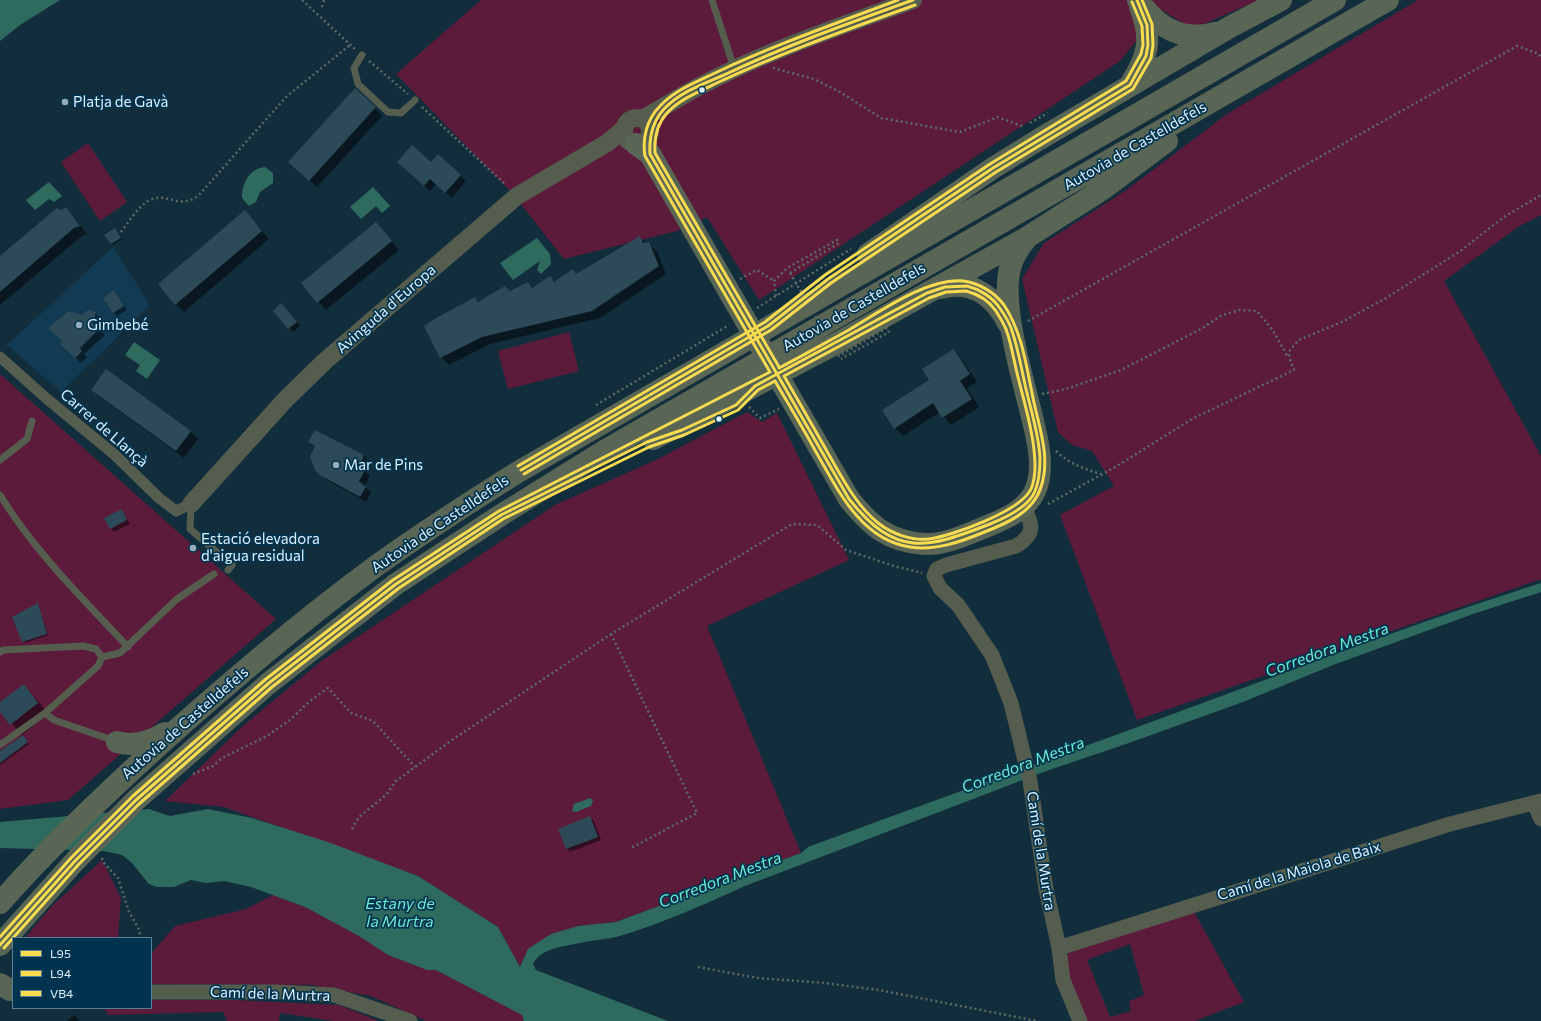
<!DOCTYPE html>
<meta charset="utf-8">
<style>
body{margin:0}
#map{position:relative;width:1541px;height:1021px;overflow:hidden;background:#122e3c;font-family:Commissioner,sans-serif}
canvas{display:block}
.legend{position:absolute;left:12px;top:937px;width:140px;height:72px;box-sizing:border-box;background:#00344e;border:1px solid #587f94;margin:0;padding:5px 7px;list-style:none;font-size:12px;color:#ddf0fe}
.legend li{display:flex;align-items:center;gap:8px;height:20px}
.legend b{width:20px;border:1px solid #587f94}
</style>
<div id="map">
<canvas width="1541" height="1021"></canvas>
<ul class="legend">
<li><b style="height:5px;background:#f9db4f"></b>L95</li>
<li><b style="height:5px;background:#f9db4f"></b>L94</li>
<li><b style="height:5px;background:#f9db4f"></b>VB4</li>
</ul>
</div>
<script>
const c = document.querySelector('canvas').getContext('2d');
c.lineJoin = 'round';
function fillPath(path, color) { c.fillStyle = color; c.fill(path, 'evenodd'); }
function strokePath(path, color, width, dash) { c.strokeStyle = color; c.lineWidth = width; c.lineCap = dash ? 'butt' : 'round'; c.setLineDash(dash || []); c.stroke(path); }
function drawText(font, color, halo, rows, align = 'center') {
  c.font = font + ' Commissioner,sans-serif'; c.lineWidth = 3.5; c.setLineDash([]); c.textBaseline = 'middle'; c.strokeStyle = halo; c.fillStyle = color; for (const [text, x, y, turn = 0] of rows) {
    c.save(); c.translate(x, y); c.rotate((+turn || 0) * Math.PI / 180); c.textAlign = isNaN(turn) ? turn : align; if (halo) c.strokeText(text, 0, 0); c.fillText(text, 0, 0); c.restore();
  }
}
fillPath(new Path2D(`
 M113,247L150,305L61,392L7,345Z`), '#123a52');
fillPath(new Path2D(`
 M481,0H1259L1192,29L1162,10L1120,61L759,300L707,217L677,231L564,259L512,193L396,74Z
 M1418,0H1541V215L1518,227L1444,281L1541,456V579L1137,720L1060,515L1114,486L1092,451L1072,445L1058,432L1022,279L1044,243L1125,191L1227,114Z
 M88,143L127,202L100,221L61,162Z
 M569,332L579,371L508,389L498,351Z
 M0,374L276,619L68,800L0,809Z
 M747,412L762,422L777,413L849,560L707,626L801,853L616,922L578,926L525,956L520,967L498,927L418,876L224,807L165,801L244,725L320,662L555,505L658,459Z
 M102,860L121,898L118,938H25L51,907Z
 M273,895L305,907L427,970H436L523,1015L524,1021H426L371,996L312,985L151,984V954L175,926L246,909Z
 M1193,910L1244,1002L1195,1021H1087L1065,971L1068,953ZM1130,944L1144,995L1129,1001L1131,1011L1110,1017L1087,960Z
 M151,1000H235L339,1005L379,1021H334L280,1013L279,1021H227L223,1012L108,1015L104,1008H151Z`), '#5c1b3b');
fillPath(new Path2D(`
 M0,0H60L20,25L0,41Z
 M265,167L273,173V183L260,192L256,202L249,206L242,198C242,183 249,169 265,167Z
 M49,182L62,196L54,202L49,199L35,210L26,200Z
 M373,187L390,206L382,213L376,206L361,219L350,207Z
 M537,238L550,254L551,264L541,274L537,270L540,261L513,280L500,263Z
 M134,342L160,360L147,379L136,371L140,365L125,355Z
 M1541,583V592L1473,614L1333,665L1243,702L1129,743L1049,770L745,886C705,904 665,922 623,935C607,940 591,940 575,944C560,947 541,949 533,964L536,970L668,1021H524L522,1015L436,970H427L388,955L359,936L305,907L251,887L224,881L206,883L191,880L174,887H157L149,884L132,863L122,855L104,851L0,848V822L149,809L170,816L208,809L252,818L328,842L418,876L498,927L520,967L528,949L551,934L578,926L616,922L801,853L808,847C902,812 997,778 1091,744C1241,690 1389,631 1541,583Z
 M590,798L593,800L591,806L576,812L572,811L574,804Z`), '#2f6a5f');
fillPath(new Path2D(`
 M375,108L382,116L317,187L297,170Z
 M438,156L466,181L452,198L436,184L430,191L404,168L431,163Z
 M66,208L87,234L82,236L0,305V257Z
 M252,219L269,239L184,312L176,304Z
 M376,223L399,250L326,310L302,284Z
 M116,230L122,239L113,245L106,235Z
 M640,238L657,251L666,274L600,318L490,344L449,365L441,357L475,298L479,302L510,292L528,283L533,289L550,278L555,282L573,270L577,275Z
 M117,295L127,310L117,316L104,298Z
 M285,308L300,326L293,332L274,311Z
 M95,313L101,319L99,329L105,335L84,354L87,357L81,363L61,344L83,316Z
 M954,350L961,358L977,382L967,388L979,407L951,425L940,412L903,436L895,428Z
 M106,371L191,432L198,439L184,458L100,397L92,390Z
 M310,442L364,455L369,461L365,471L370,476L365,486L371,493L366,502L327,480L320,474L315,447Z
 M122,510L130,524L114,532L111,528Z
 M38,604L48,635L25,643L13,618Z
 M24,685L49,714L22,735L0,710V703Z
 M24,738L29,744L0,765V753Z
 M590,818L594,821L601,840L570,852L567,848Z
 M74,1015L80,1021H67Z`), '#0007');
fillPath(new Path2D(`
 M355,88L376,107L309,181L288,162Z
 M412,145L431,162L438,154L461,175L445,193L430,179L424,186L397,162Z
 M66,207L80,226L74,228L0,292V256L57,208L61,210Z
 M245,210L262,231L175,305L158,284Z
 M376,222L392,241L317,303L301,283Z
 M115,228L121,238L111,244L104,235Z
 M640,236L643,243L649,242L659,266L592,311L482,337L440,358L424,326L436,318L475,297L478,302L505,286L510,291L528,282L532,288L550,276L554,282L573,269L576,274Z
 M114,290L124,306L113,313L103,298Z
 M281,303L297,322L288,329L273,311Z
 M88,310L96,312L93,324L100,328L80,348L82,351L75,358L60,344L62,341L48,328L69,311L82,315Z
 M954,349L970,374L960,381L972,399L942,418L933,403L894,429L882,410L929,380L922,369Z
 M106,369L191,431L176,451L91,390Z
 M315,430L364,455L360,466L365,470L359,481L366,487L360,497L320,475L315,470L310,457L315,446L308,442Z
 M122,509L127,520L110,529L104,518Z
 M38,603L47,634L22,642L12,617Z
 M24,684L38,703L10,725L0,712V702Z
 M23,735L28,742L0,763V751Z
 M590,816L598,837L566,849L558,829Z`), '#2c4a58');
strokePath(new Path2D(`
 M302,0L356,50
 M322,7L324,0
 M369,61L408,94
 M773,68L814,79L840,92L881,118L960,132L998,117L1024,127
 M422,107L506,185
 M1030,123L1048,113
 M121,232C128,223 136,210 145,203C166,188 177,212 199,195L286,97L350,45
 M740,279L757,270L774,281
 M776,296L774,281L787,268L837,240L839,243L790,273
 M757,308L851,249
 M1028,321L1517,46L1539,54L1541,59
 M1042,394L1066,389L1121,370L1201,329L1222,315L1240,310L1257,311L1272,329L1288,357
 M596,405L729,325
 M749,407L760,418L779,409
 M1056,451C1070,464 1084,469 1101,474
 M1048,504L1117,466L1192,419L1294,370L1289,357L1290,350L1299,340L1344,321L1386,298L1459,252L1504,217L1541,195
 M611,634L697,813L631,848
 M193,774L213,766L222,758L267,736L290,720L310,701L328,688L351,713L373,721L415,767
 M352,829L359,817L386,795L396,781L452,740L611,634L792,524L817,525L846,550L894,566L922,573
 M102,858L103,862L118,878L129,912L140,931L139,938
 M698,967L758,978L824,983L879,990L1037,1021`), '#5e6a64', 2.5, [2, 3]);
strokePath(new Path2D(`
 M712,0L734,68
 M362,55L354,68L358,84L388,112L401,113L415,100
 M0,460L27,439L32,421
 M0,495C35,552 82,598 128,647
 M191,504L190,529L232,565L228,570
 M0,652L3,650L83,646L96,649L102,657
 M102,657L120,653L177,599L214,574
 M45,713L54,720L115,741
 M0,745L45,713L98,666L102,657`), '#555d4f', 7);
strokePath(new Path2D(`
 M0,357L46,398L115,455L159,498L176,511L191,504`), '#555d4f', 11);
strokePath(new Path2D(`
 M1023,506C1033,524 1036,534 1016,546L946,565L937,569L934,576L940,588L958,605L992,655L1011,703L1030,781L1046,889L1059,948L1063,980L1080,1021
 M1534,803L1541,819
 M1059,948L1450,824L1541,801
 M151,992H276L334,995L410,1021`), '#555d4f', 15);
strokePath(new Path2D(`
 M624 131a13 13 0 1 1 26 0a13 13 0 1 1-26 0Z
 M642,119C661,109 679,97 698,87C766,51 841,26 913,0
 M191,504L285,400L325,361L517,196L607,143L624,129`), '#555d4f', 18);
strokePath(new Path2D(`
 M1138,0C1157,27 1181,42 1214,33
 M1130,85C1148,56 1153,39 1140,7
 M636,144L650,154L735,302
 M868,254L993,168L1038,140L1230,27L1281,0
 M941,288C972,279 995,297 1008,323
 M782,383L849,499C871,526 887,541 924,544C946,545 970,533 990,525C1007,518 1027,509 1035,491C1044,471 1039,446 1034,425C1025,385 997,299 1012,262C1015,254 1020,246 1026,239
 M653,439L837,343L1026,238L1103,189L1167,141
 M117,742C134,747 150,742 165,733
 M0,903C49,847 102,797 157,747C227,684 300,622 376,566C422,533 470,502 518,472L1335,0
 M0,945L75,861L136,800L269,683L396,584L501,515L604,451L1388,0
 M0,984L10,990`), '#5a6655', 22);
strokePath(new Path2D(`
 M790,273L839,356L887,328L889,332L841,359`), '#5e6a64', 2.5, [2, 3]);
strokePath(new Path2D(`
 M735,302L782,383`), '#5a6655', 22);
strokePath(new Path2D(`
 M967,286C979,289 992,297 999,307C1004,314 1010,323 1012,331C1019,351 1022,373 1027,393C1032,414 1039,436 1040,458C1040,468 1039,482 1035,491C1029,507 1005,518 990,524C926,549 896,558 849,499L777,374L927,293L945,287Z
 M777,374L650,154C649,137 652,122 664,109C680,92 703,84 724,75C785,46 849,23 913,0
 M521,470L768,326L828,279L993,168L1130,85L1146,56L1148,45L1147,25L1137,0
 M0,945L75,861L136,800L269,683L396,584L501,515L647,442L682,430L736,405L755,386L777,374`), '#f9db4f', 3);
strokePath(new Path2D(`
 M966,291C978,294 989,301 996,311C1000,318 1005,325 1007,332C1012,346 1014,362 1018,377C1025,406 1043,462 1031,489C1021,511 952,536 929,539C912,541 892,534 878,523C856,505 843,479 829,455C814,428 799,402 784,376L929,298L946,292Z
 M779,367L655,153C654,138 657,124 667,113C681,98 701,91 719,82C783,52 849,29 915,5
 M524,474L771,330L831,283L996,172L1133,89L1151,58L1153,45L1152,24L1142,0
 M4,948L79,864L139,804L272,687L399,588L503,519L649,447L684,435L738,410L758,390L775,381`), '#f9db4f', 3);
strokePath(new Path2D(`
 M775,381C789,405 803,428 816,452C838,490 861,540 910,547C935,551 960,542 982,533C1005,524 1033,513 1041,487C1050,460 1041,433 1035,407C1027,373 1024,335 1004,305C994,292 979,283 963,281C926,278 878,313 847,331C825,343 802,356 779,368
 M518,466L765,322L825,275L990,164L1126,81L1141,54L1143,45L1142,26L1132,2
 M0,937L71,858L133,796L266,679L393,580L499,511L770,372L645,156C642,138 647,119 660,106C675,90 696,82 715,73C774,45 837,23 898,0`), '#f9db4f', 3);
for (const [x, y, r, color] of [
 [702,90,3.5,"#ddf0fe"],
 [65,102,4,"#96acba"],
 [79,325,4,"#96acba"],
 [719,419,3.5,"#ddf0fe"],
 [336,465,4,"#96acba"],
 [193,548,4,"#96acba"]
]) { const dot = new Path2D(); dot.arc(x, y, r, 0, 2 * Math.PI); c.fillStyle = color; c.fill(dot); strokePath(dot, '#00344e', 1.5); }
drawText('15px', '#ddf0fe', '#00344e', [
 ["Platja de Gavà",73,102],
 ["Gimbebé",87,325],
 ["Mar de Pins",344,465],
 ["Estació elevadora",201,539],
 ["d'aigua residual",201,556]
], 'left');
drawText('15px', '#ddf0fe', '#00344e', [
 ["Autovia de Castelldefels",1135,146,-30],
 ["Autovia de Castelldefels",854,307,-30],
 ["Avinguda d'Europa",386,309,-41],
 ["Carrer de Llançà",104,428,41],
 ["Autovia de Castelldefels",440,524,-34],
 ["Autovia de Castelldefels",185,723,-41],
 ["Camí de la Murtra",1041,851,81],
 ["Camí de la Maiola de Baix",1299,871,-17],
 ["Camí de la Murtra",270,994,2]
]);
drawText('italic 16px', '#6decd2', '#00344e', [
 ["Corredora Mestra",1327,650,-20],
 ["Corredora Mestra",1023,765,-21],
 ["Corredora Mestra",720,880,-21],
 ["Estany de",400,904],
 ["la Murtra",400,922]
]);
</script>
